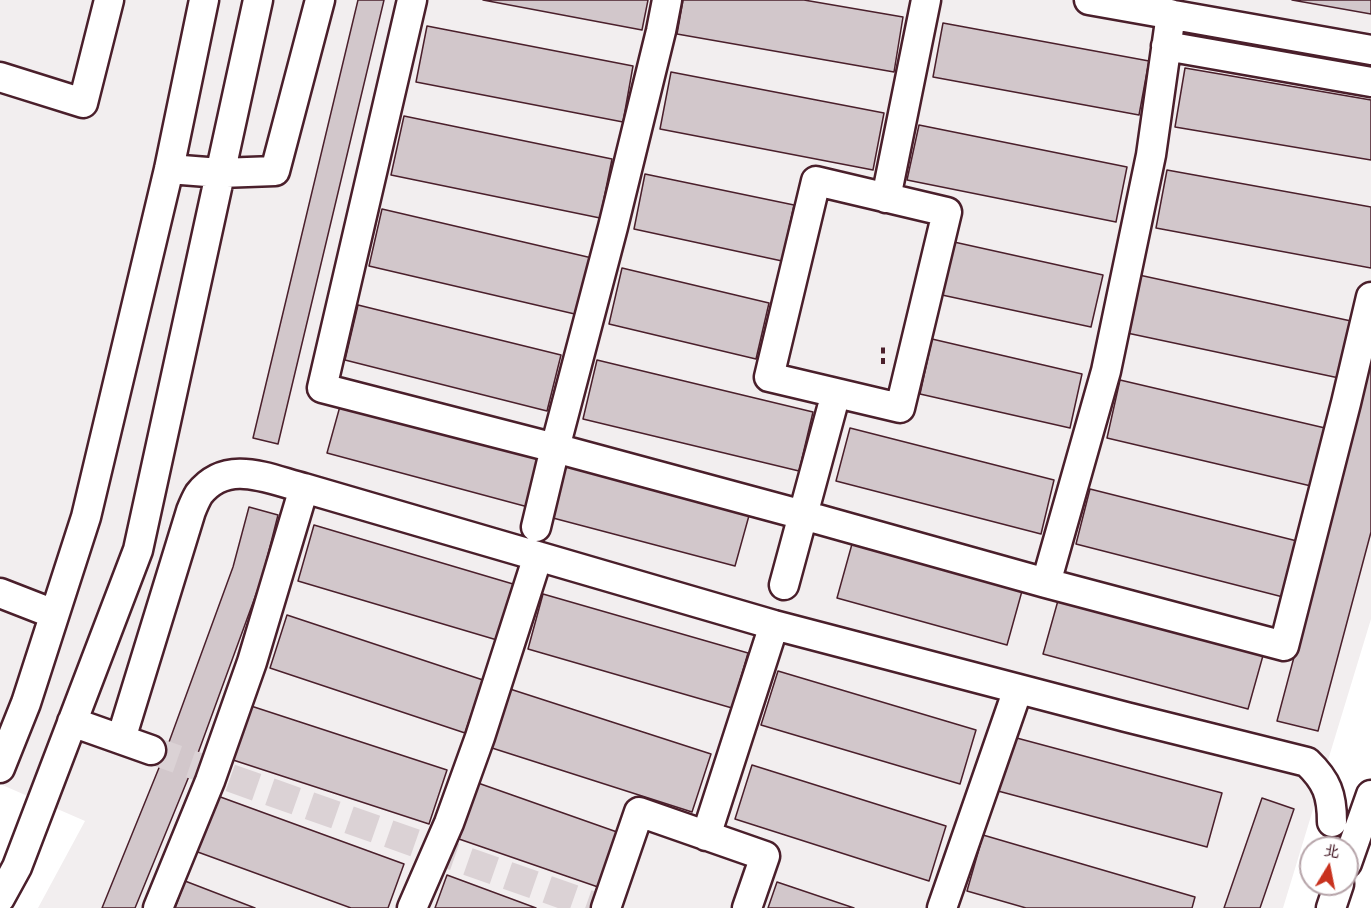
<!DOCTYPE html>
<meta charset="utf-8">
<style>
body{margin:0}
#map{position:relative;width:1371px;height:908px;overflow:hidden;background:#fff;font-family:"Patrick Hand","LXGW WenKai TC",sans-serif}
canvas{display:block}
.north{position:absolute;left:1299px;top:836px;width:60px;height:60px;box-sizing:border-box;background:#fff;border:2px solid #b7a5aa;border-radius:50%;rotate:10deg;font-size:16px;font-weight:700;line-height:24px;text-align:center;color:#4a1f2b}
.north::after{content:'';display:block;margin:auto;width:21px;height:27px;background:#c8321e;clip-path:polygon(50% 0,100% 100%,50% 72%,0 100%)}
</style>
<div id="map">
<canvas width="1371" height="908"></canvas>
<div class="north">北</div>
</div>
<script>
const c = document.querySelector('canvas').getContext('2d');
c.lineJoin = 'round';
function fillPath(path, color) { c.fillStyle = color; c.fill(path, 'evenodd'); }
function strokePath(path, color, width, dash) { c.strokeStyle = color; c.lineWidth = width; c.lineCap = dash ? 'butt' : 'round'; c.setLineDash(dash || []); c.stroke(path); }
fillPath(new Path2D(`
 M0,0H1371V619L1283,908H38L85,821L0,784Z`), '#f2eeef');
const building = new Path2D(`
 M358,0H384L278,444L253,438Z
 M483,0H648L642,30Z
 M683,0H804L903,17L894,72L677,34Z
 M1292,0H1371V14Z
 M943,23L1149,61L1139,115L933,77Z
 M427,26L633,66L623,122L416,82Z
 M1185,68L1371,100V160L1175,127Z
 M671,72L884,113L873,170L660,129Z
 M404,116L612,159L600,218L391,175Z
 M919,125L1127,167L1116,222L907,180Z
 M1167,170L1371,207V268L1156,228Z
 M645,174L794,205L782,261L634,229Z
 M382,209L592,258L579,315L369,266Z
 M954,242L1103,275L1091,327L942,295Z
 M622,268L769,303L756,359L609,324Z
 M1139,275L1351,321L1339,378L1127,333Z
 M358,305L561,355L547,411L345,360Z
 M932,339L1082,374L1070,428L920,394Z
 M597,360L813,412L799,471L583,419Z
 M1371,360V532L1318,731L1277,721L1360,409Z
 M1120,380L1325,428L1311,486L1107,438Z
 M342,399L543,453L528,507L327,453Z
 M850,428L1054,480L1041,534L836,481Z
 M567,463L750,512L735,566L553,518Z
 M1090,489L1297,541L1283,597L1076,544Z
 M249,507L278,515L262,578L194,764L135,908H102L165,753L233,567Z
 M314,525L513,584L497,640L298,581Z
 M852,544L1022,591L1007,645L837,598Z
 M543,594L748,653L732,708L528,649Z
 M1059,597L1264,652L1248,709L1043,654Z
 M287,615L483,680L465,733L270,668Z
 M778,671L976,730L960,784L761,725Z
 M510,689L711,754L692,812L492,748Z
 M248,705L447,770L429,824L230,759Z
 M1013,737L1222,793L1207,847L998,791Z
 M752,765L946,826L929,881L735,819Z
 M478,783L617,832L598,887L459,839Z
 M215,795L404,864L388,908H351L195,851Z
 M1262,798L1294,809L1260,908H1224Z
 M983,835L1195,897L1192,908H1026L967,891Z
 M447,875L536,908H435Z
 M185,881L255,908H175Z
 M777,882L854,908H768Z`);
fillPath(building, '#d2c7cb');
strokePath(building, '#4a1f2b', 1.5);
strokePath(new Path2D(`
 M151,750L600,908`), '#dbd2d5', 28, [28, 14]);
const minor = new Path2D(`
 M412,0L322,388L555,448L803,515L1046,583L1284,646L1346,403L1371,297
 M1089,0L1371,50
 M1166,46L1371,82
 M0,77L83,103L109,0
 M169,169L220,173L275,171L320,0
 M816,181L947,212L900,408L769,377Z
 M886,198L926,0
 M536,527L555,448L613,227L661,31L667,0
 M1046,583L1106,371L1151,155L1171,14
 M784,585L836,393
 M0,593L54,614
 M72,722L151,750
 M121,739L191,511C193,506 196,499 199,494C227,458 268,479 304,488L774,625L1126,717L1307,762C1327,781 1332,795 1332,822
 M0,768L26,703L86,517L169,169L204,0
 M706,836L774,625
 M1347,863L1371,795
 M0,898L17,867L138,550L258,0
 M158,908L210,781L252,662L304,488
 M412,908L449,823L480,737L538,556
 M606,908L639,812L765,856L747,908
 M942,908L1018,689
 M1331,908L1339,884`);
strokePath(minor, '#4a1f2b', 33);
strokePath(new Path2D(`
 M883,364V346`), '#4a1f2b', 4, [6, 4.5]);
strokePath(minor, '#fff', 28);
</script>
